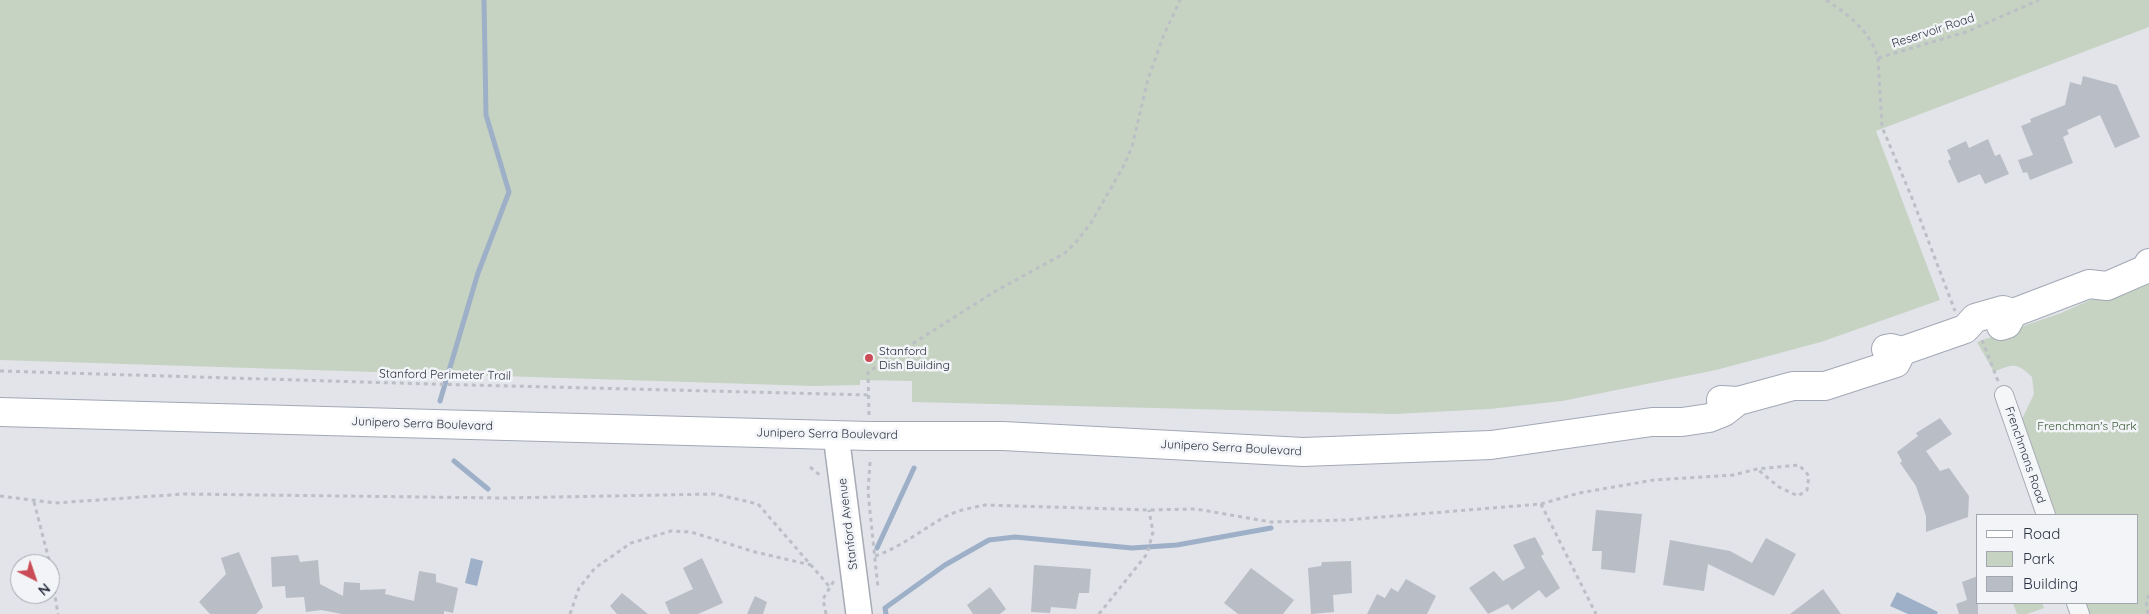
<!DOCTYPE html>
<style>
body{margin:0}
#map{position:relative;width:2149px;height:614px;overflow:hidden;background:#e2e4ea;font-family:Quicksand,sans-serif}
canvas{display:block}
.legend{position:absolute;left:1976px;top:514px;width:162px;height:90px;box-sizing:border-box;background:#f2f4f7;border:1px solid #a2a6ae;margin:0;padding:6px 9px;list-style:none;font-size:15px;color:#2b3141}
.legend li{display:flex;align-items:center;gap:10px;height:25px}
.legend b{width:25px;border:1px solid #a2a6ae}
.north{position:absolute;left:10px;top:554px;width:50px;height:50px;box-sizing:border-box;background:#f2f4f7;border:1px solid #a2a6ae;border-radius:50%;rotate:139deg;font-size:14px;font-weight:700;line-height:20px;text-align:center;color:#2b3141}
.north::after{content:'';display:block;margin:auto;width:18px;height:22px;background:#ca4c56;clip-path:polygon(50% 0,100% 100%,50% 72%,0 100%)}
</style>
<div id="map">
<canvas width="2149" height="614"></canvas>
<ul class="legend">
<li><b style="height:6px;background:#fff"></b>Road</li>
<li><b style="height:14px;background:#c6d3c3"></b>Park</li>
<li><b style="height:14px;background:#b9bdc6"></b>Building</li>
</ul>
<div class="north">N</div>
</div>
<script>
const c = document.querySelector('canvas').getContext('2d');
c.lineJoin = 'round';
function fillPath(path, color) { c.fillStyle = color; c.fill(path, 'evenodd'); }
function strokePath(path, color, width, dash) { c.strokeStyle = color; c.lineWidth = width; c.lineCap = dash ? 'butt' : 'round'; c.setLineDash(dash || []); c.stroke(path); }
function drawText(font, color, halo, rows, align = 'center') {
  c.font = font + ' Quicksand,sans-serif'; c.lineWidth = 5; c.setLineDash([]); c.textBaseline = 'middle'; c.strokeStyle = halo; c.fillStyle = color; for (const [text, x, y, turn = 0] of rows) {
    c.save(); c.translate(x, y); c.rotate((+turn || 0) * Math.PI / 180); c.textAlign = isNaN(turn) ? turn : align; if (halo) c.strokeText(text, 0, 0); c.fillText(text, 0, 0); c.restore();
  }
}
fillPath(new Path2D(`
 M0,0H2149V27L1876,131L1940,300L1821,342L1716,370L1562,401L1490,409L1395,414L912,402V381L860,380V385L813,386L0,360Z
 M2149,274V614H2089L2085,603H2138V515H2054L2021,421L2034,394L2032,377C2016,362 2013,364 1994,372L1977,342L2061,313Z
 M2013,603H2042L2044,608L2027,614H2017Z`), '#c6d3c3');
fillPath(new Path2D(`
 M471,558L483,561L477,586L465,583Z
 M1897,592L1938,612L1937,614H1908L1890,606Z`), '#9eb0c8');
strokePath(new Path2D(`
 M440,401L478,273L509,192L486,115L484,0
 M454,461L488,489
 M877,548L914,468
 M886,614L885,608L945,565L989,540L1015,537L1132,548L1177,545L1271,528`), '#9eb0c8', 5);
fillPath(new Path2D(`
 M2083,76L2117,85L2140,137L2115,148L2100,115L2067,130L2069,134L2063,137L2073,163L2030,180L2027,172L2023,173L2018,160L2033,155L2021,126L2031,122L2030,119L2065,105L2070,82L2081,85Z
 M1988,139L1995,156L2000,154L2009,174L1985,184L1980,174L1958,183L1948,161L1951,159L1947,150L1966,141L1969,148Z
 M1940,418L1952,434L1926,451L1940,471L1949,468L1969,496L1968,517L1926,532V516L1916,486L1900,463L1902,461L1897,452L1918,436L1916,433Z
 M1596,510L1642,514L1635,573L1601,569L1602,551H1592Z
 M1535,537L1544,554L1541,556L1560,588L1546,598L1539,590L1512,610L1508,604L1488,614L1469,588L1494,571L1503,581L1525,568L1513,545Z
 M1766,538L1796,554L1774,596L1708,564L1704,591L1663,585L1670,540L1730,551L1752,563Z
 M239,552L263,607L256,614H210L199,602L226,574L221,558Z
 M298,555L300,562L318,560L320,584L343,596L344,582L360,583V590L386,589L385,594L414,601L419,571L436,574V582L458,588L453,613L444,611V614H342L321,610L306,612L304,597L286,598L285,586L272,587L271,557Z
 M702,558L723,603L698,614H670L665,602L693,589L683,568Z
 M1351,561L1352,593L1333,595L1334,612L1311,614L1308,568L1321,566L1322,562Z
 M1034,565L1091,569L1089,593H1079L1076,609L1051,607L1050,613L1031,612Z
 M1251,568L1294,600L1283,614H1238L1224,603Z
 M1978,576V614H1959L1956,604L1967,600L1962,582Z
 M1406,579L1436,596L1427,614H1367L1377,594L1385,598L1391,588L1398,592Z
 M990,587L1006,609L1000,614H973L967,605Z
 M1823,589L1841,614H1790L1806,602Z
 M622,593L648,614H617L610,606Z
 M755,596L767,602L763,614H747Z`), '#b9bdc6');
const street = new Path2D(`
 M2004,395L2046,515
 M2076,603L2080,614`);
const secondary = new Path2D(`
 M836,435L859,614`);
const primary = new Path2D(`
 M2001,326L2007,324L2013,313L2089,284L2107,286L2146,269L2149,263
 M1886,349L1891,348L1902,351L1965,329L1975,318L2003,310L2013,313
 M1721,400L1738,401L1793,386H1825L1896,363L1902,351
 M0,412L869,436H1003L1303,452L1491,445L1652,422H1682L1709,418L1724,412L1738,401`);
strokePath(street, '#a7abb4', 20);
strokePath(secondary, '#a7abb4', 28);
strokePath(primary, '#a2a8b5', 30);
strokePath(new Path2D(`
 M1826,0C1849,15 1870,31 1878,58L1966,32L2039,0
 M1878,58L1882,127L1912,198L1955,311
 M1982,340L1998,381
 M0,371L429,384L869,395
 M869,415L868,372L994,292L1065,253L1077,241L1091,223L1123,167L1132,147L1148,79L1163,37L1180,0
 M870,462L868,492L878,588
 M810,467L821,476
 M0,496L55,503L184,494L503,498L715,494L758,504L829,586
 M34,502L50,564
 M1541,504L1579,493L1654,480L1733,475L1757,469L1799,465L1809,476L1807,490L1798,496L1779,487L1757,469
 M875,556C901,547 920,531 943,518C956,510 971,508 985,505L1149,510L1196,509L1271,522L1345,520L1541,504L1596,614
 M50,566L58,614
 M570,614L579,588L595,568L631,543L671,531L691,532L755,552L811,565
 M826,614L823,599L835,579
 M1099,614L1147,554L1153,532L1149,510
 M2148,614L2146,600L2149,595`), '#bcbfc5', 3, [4, 4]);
strokePath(street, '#f5f6f8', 18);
strokePath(secondary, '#fff', 25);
strokePath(primary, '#fff', 28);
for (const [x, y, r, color] of [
 [869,358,5,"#ca4c56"]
]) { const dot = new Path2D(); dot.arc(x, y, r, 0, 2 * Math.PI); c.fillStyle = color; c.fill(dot); strokePath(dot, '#f2f4f7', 2); }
drawText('12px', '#2b3141', '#f2f4f7', [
 ["Reservoir Road",1933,31,-18],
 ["Stanford Perimeter Trail",445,375,1],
 ["Junipero Serra Boulevard",422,424,2],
 ["Junipero Serra Boulevard",827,434,1],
 ["Junipero Serra Boulevard",1231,448,3],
 ["Frenchmans Road",2025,455,71],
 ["Stanford Avenue",848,524,-97]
]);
drawText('12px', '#2b3141', '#f2f4f7', [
 ["Stanford",879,351],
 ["Dish Building",879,365]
], 'left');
drawText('12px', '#3c5c38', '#f2f4f7', [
 ["Frenchman's Park",2087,426]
]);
</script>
